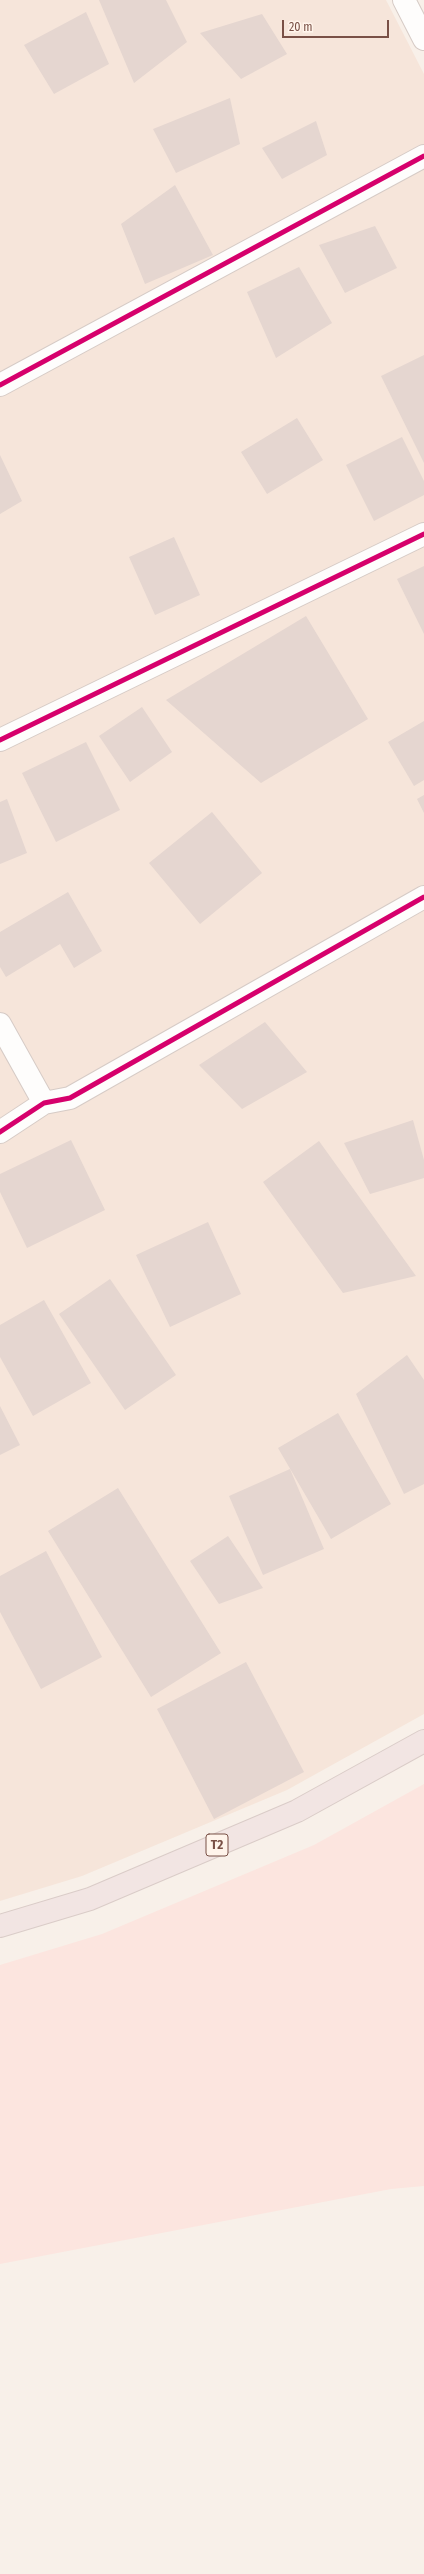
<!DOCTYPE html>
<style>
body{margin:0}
#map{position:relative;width:424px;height:2574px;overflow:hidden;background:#f8f0e9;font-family:"Fira Sans Condensed",sans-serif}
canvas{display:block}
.scale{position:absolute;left:282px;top:20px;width:107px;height:18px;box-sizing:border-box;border:2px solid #795046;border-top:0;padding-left:5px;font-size:12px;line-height:14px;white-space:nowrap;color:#795046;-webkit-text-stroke:3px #fff4eb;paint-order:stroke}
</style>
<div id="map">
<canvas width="424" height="2574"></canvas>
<div class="scale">20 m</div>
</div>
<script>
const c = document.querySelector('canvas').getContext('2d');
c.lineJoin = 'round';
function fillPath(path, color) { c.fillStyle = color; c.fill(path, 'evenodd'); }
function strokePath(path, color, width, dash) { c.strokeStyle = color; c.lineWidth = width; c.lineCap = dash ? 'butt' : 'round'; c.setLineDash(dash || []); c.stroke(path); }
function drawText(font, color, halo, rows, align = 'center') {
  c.font = font + ' "Fira Sans Condensed",sans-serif'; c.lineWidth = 3; c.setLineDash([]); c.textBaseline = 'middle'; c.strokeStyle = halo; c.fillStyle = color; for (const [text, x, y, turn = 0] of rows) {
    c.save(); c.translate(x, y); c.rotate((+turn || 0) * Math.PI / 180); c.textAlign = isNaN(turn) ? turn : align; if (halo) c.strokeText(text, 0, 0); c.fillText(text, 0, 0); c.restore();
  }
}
fillPath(new Path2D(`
 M0,0H386L424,74V1714L287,1790L82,1876L0,1901Z`), '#f6e5da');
fillPath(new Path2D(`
 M424,1784V2186L391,2189L0,2264V1965L102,1934L314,1845Z`), '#fce5df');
fillPath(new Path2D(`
 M99,0H166L187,42L134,83Z
 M86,12L109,64L54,94L24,45Z
 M262,14L287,54L241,79L200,33Z
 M230,98L240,144L176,173L153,129Z
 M316,121L327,155L282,179L262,148Z
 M175,185L213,255L145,284L121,224Z
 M375,226L397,268L345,293L319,245Z
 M299,267L332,323L276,358L247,292Z
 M424,355V463L381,376Z
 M297,418L323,460L267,494L241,452Z
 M402,437L424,481V495L374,521L346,465Z
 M0,455L22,501L0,514Z
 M174,537L200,595L155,615L129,557Z
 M424,566V634L397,579Z
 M306,616L368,719L261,783L166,700Z
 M142,707L172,752L130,782L99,736Z
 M424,721V780L414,786L388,742Z
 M86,742L120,810L56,842L22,773Z
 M424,795V813L417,799Z
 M7,799L27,853L0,864V802Z
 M212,812L262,873L200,924L149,863Z
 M68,892L102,951L74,968L60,944L6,977L0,967V932Z
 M265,1022L307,1072L242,1109L199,1065Z
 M413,1120L424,1160V1178L370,1194L344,1143Z
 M71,1140L105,1210L27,1248L0,1192V1174Z
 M319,1141L416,1276L343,1293L263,1182Z
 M208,1222L241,1294L170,1327L136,1255Z
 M110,1279L176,1375L125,1410L59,1314Z
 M44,1300L91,1383L33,1416L0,1357V1325Z
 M407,1355L424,1380V1484L404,1494L356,1394Z
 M0,1406L20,1445L0,1455Z
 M338,1413L391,1504L331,1539L278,1448Z
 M290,1469L324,1549L263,1575L229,1496Z
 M118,1488L221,1653L151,1697L48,1531Z
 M228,1536L263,1588L219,1604L190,1561Z
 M46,1551L102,1657L41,1689L0,1612V1576Z
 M246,1662L304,1772L214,1819L157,1709Z`), '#e5d6d0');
const minor = new Path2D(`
 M404,0L424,39
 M0,385L424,156
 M0,740L424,534
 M0,1024L44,1103
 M0,1132L44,1103L70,1098L424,897`);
const highway = new Path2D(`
 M0,1926L90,1899L297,1811L424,1741`);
strokePath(minor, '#d6cbc6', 24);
strokePath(highway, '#daccc8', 24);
strokePath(minor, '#fefdfc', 22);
strokePath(highway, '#f2e5e3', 22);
strokePath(new Path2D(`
 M0,385L424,156
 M0,740L424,534
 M0,1132L44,1103L70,1098L424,897`), '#d6006c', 5);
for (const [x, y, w] of [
 [217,1845,22]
]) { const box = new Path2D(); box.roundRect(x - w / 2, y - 11, w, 22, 3); c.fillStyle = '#fff4eb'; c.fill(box); strokePath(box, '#795046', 1); }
drawText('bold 13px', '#795046', null, [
 ["T2",217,1845]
]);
</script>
